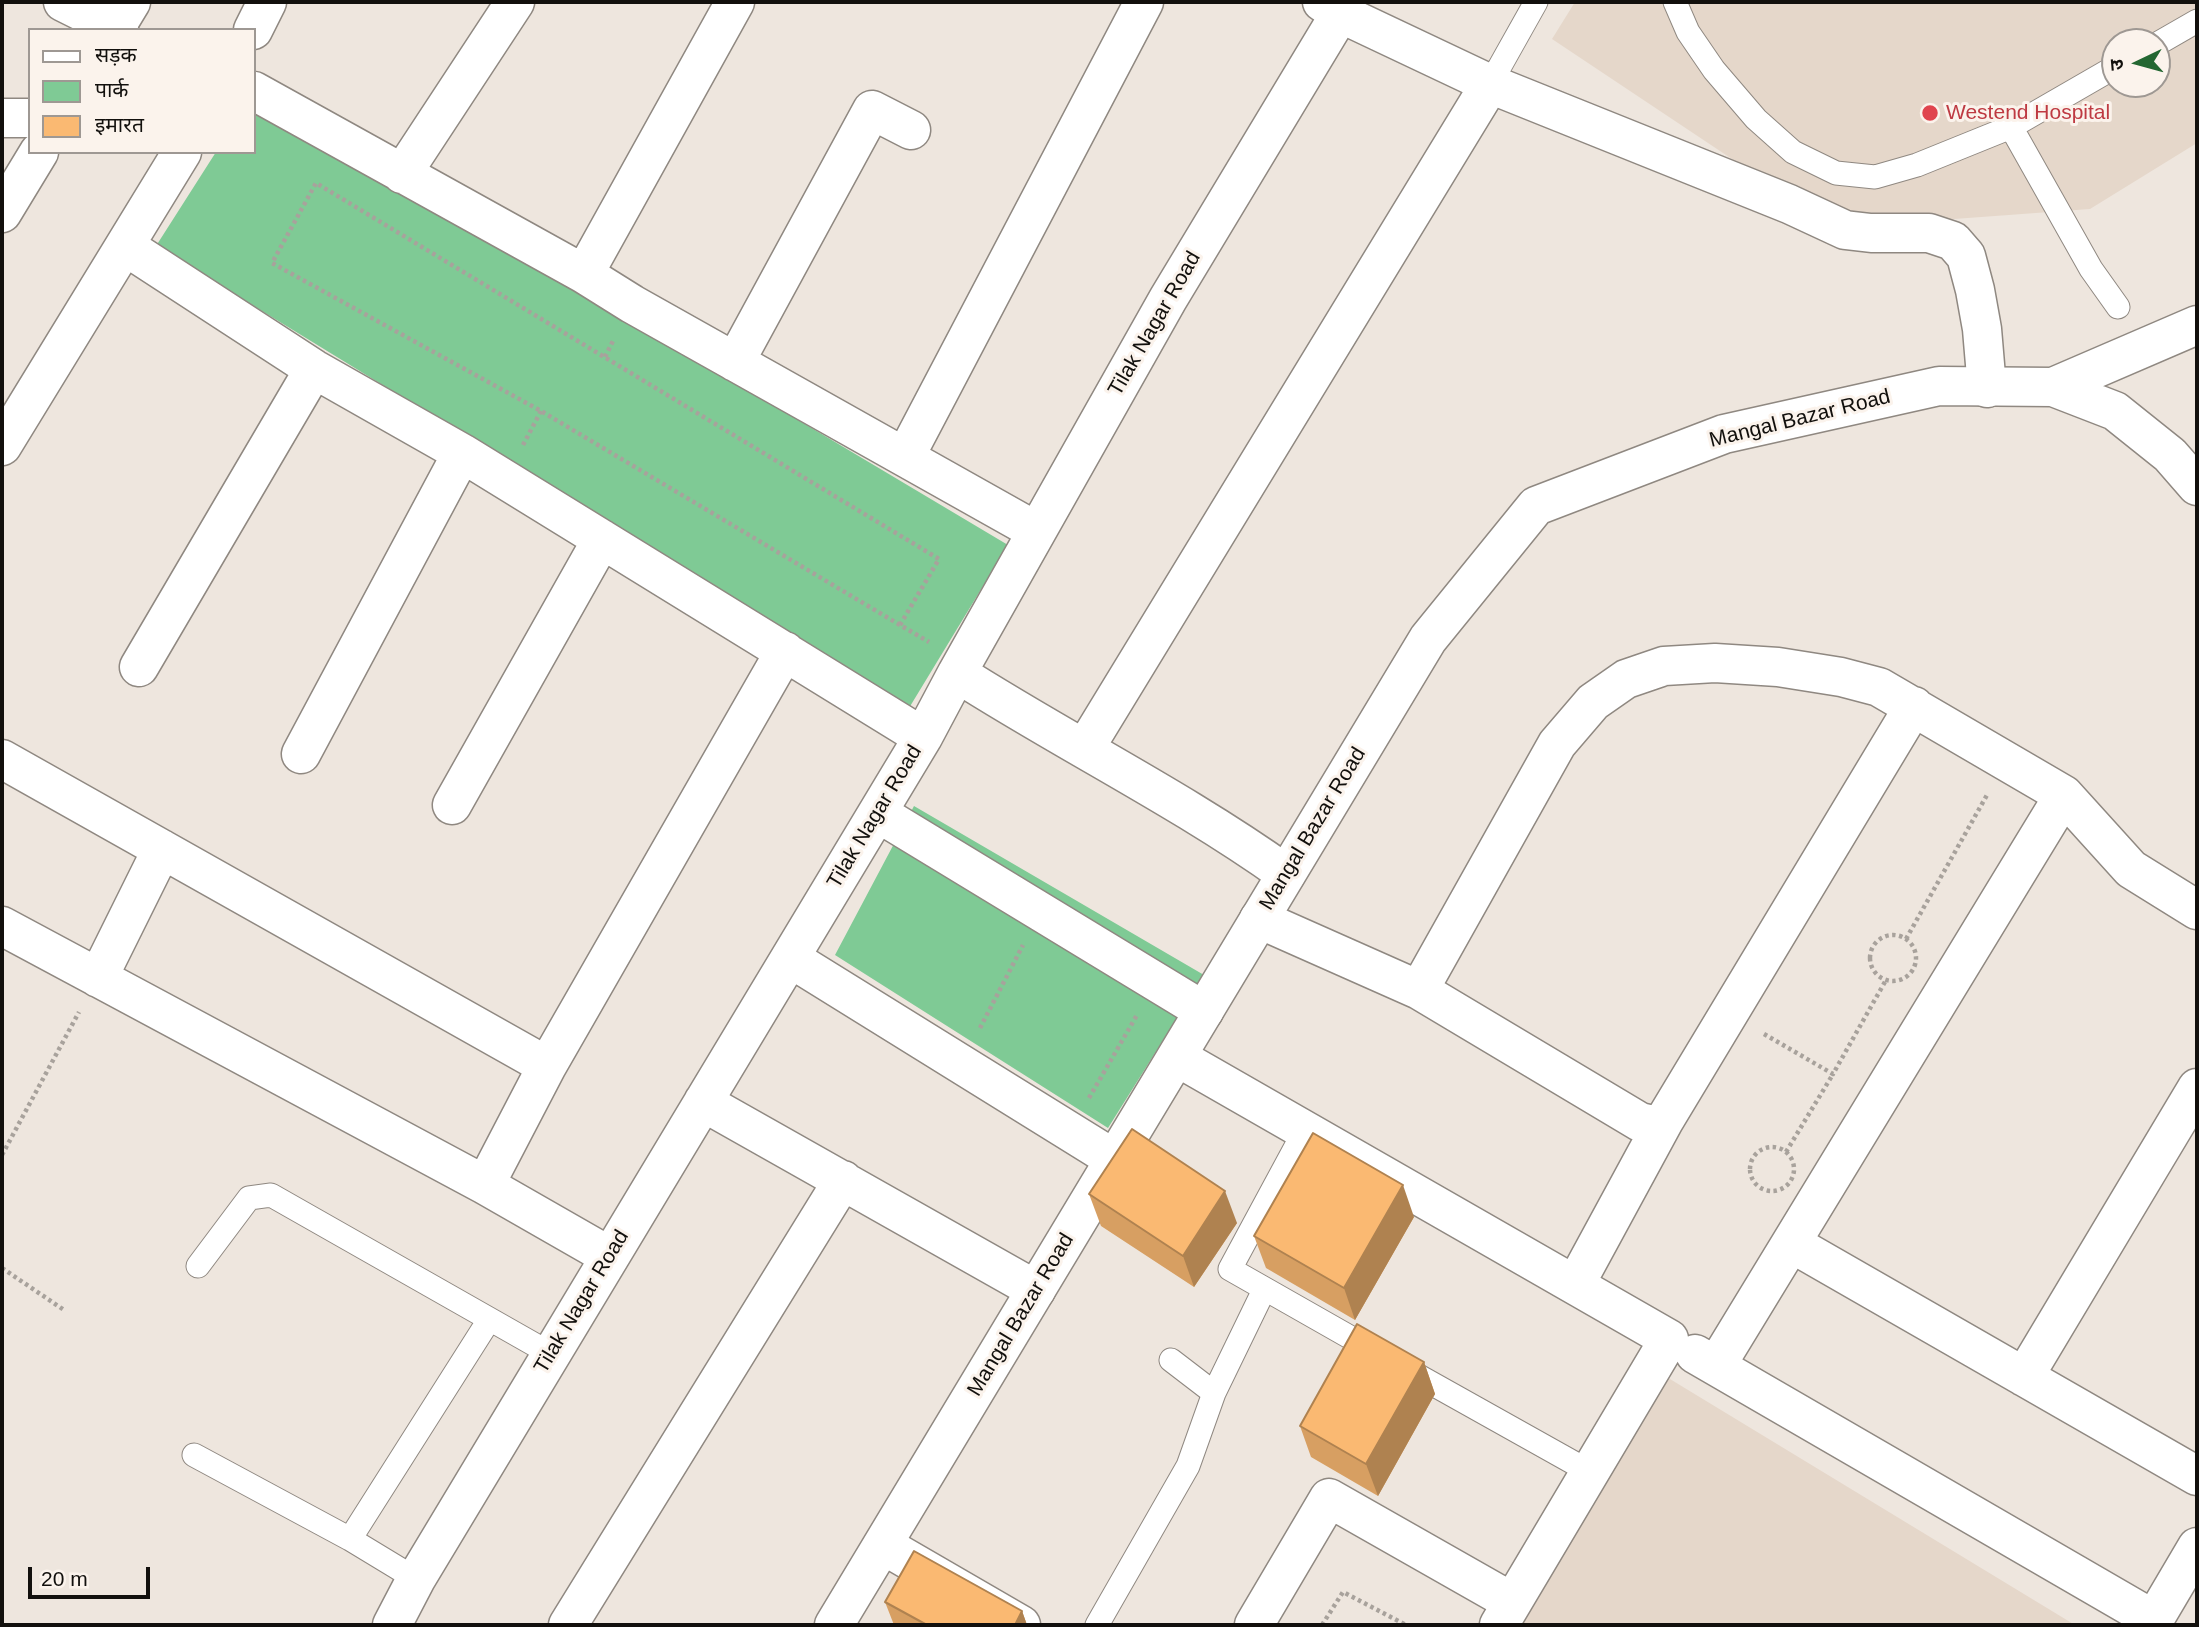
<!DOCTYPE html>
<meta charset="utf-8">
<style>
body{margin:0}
#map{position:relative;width:2199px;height:1627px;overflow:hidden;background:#eee6de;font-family:Helvetica,"Noto Sans Devanagari",sans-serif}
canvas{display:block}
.frame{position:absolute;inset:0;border:4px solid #12100d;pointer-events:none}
.legend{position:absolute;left:28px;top:28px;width:228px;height:126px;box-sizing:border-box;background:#fbf3ec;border:2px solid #9e9893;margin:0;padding:9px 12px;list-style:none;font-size:21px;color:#12100d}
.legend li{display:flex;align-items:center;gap:14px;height:35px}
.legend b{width:35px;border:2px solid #9e9893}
.north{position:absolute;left:2101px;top:28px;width:70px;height:70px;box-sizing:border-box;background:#fbf3ec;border:2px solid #9e9893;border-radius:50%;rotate:265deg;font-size:19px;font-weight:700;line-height:28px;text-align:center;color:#12100d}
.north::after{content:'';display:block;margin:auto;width:24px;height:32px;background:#246732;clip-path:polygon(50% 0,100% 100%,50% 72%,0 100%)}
.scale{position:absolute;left:28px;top:1567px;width:122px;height:32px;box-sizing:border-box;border:4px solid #12100d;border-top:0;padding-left:9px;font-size:21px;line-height:24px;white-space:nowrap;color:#12100d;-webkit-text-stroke:5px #fbf3ec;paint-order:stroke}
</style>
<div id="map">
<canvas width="2199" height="1627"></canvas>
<div class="frame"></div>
<ul class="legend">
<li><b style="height:9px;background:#fff"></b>सड़क</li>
<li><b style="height:19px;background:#7fca95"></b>पार्क</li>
<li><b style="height:19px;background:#fab972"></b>इमारत</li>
</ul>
<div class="north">उ</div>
<div class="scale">20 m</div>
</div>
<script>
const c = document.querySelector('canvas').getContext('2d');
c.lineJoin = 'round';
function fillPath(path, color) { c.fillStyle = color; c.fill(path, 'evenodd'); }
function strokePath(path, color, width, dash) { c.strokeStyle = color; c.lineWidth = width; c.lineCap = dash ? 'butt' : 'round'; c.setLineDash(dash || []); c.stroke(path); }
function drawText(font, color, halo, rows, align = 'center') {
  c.font = font + ' Helvetica,sans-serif'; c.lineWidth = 6; c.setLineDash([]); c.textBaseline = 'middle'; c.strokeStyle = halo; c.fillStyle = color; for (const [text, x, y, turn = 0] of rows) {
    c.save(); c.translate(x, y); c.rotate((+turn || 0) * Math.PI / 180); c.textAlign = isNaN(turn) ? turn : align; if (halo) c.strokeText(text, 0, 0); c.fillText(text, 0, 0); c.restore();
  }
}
fillPath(new Path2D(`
 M1575,2H2197V143L2090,209L1927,221L1813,213L1552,39ZM2115,42H2157V84H2115Z
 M1665,1376L2075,1625H1515Z`), '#e5d7ca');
fillPath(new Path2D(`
 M254,109L642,327L1008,545L909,708L156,246L216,152H254Z
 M914,806L1204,975L1108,1128L835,955Z`), '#7fca95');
const service = new Path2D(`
 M1675,2L1688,32L1714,70L1756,119L1793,152L1836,173L1875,177L1917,165L2011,127L2115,67
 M2157,44L2197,21
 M1490,84L1536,2
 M2011,127L2091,269L2118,307
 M1305,1130L1230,1269L1376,1352
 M198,1266L249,1198L271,1195L551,1354
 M1406,1369L1590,1472
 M1214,1393L1264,1290
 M194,1455L350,1539L416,1579
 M350,1539L489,1320
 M1097,1625L1188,1466L1214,1393L1171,1360`);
const minor = new Path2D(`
 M63,2L119,30
 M1322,2L1342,14L1490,84L1789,204L1845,230L1871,233H1929L1953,241L1966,256L1975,290L1982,329L1987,388
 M253,30L267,2
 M254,91L584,274L632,304L1036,531
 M2,118H30
 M402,174L515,2
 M125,246L314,369L462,453L923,737
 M584,274L735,2
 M735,362L872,110L911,130
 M2,446L182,152
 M905,457L1144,2
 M139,667L314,369
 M957,673C1065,742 1181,799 1286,874
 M1085,748L1490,84
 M301,754L462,453
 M2,759L547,1066
 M452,805L602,539
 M878,813L1204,1011
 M1259,919L1419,990L1640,1122L1653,1125L1664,1121L1914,706
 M2,926L485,1185L609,1256
 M790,958L1114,1159
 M98,978L162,849
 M1419,990L1557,744L1593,702L1626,679L1664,666L1715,663L1778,667L1841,677L1879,687L2064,795L2131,869L2197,910
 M1177,1057L1669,1339L1499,1625
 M703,1102L1036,1290
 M485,1185L547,1066L785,651
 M1791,1243L2197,1476
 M1575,1285L1664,1121
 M1695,1354L2154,1620
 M1716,1366L2064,795
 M2024,1377L2197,1088
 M883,1545L1021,1625
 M392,1625L416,1579L923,737L957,673L1168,299L1347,2
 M568,1625L843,1180
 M1254,1625L1329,1498L1512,1602
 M2151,1625L2197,1547`);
const tertiary = new Path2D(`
 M114,30L131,2
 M2,213L39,152
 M2053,387L2197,325
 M834,1625L1428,639L1536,506L1724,434L1939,386L2053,387L2115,411L2170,455L2197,486`);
strokePath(service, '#8f8881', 25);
strokePath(minor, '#8f8881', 41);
strokePath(tertiary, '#8f8881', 41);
strokePath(new Path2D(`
 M605,357L614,339
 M523,445L541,411
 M900,625L939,559L316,183L272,263L541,411L900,625L929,642
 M1870 958a23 23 0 1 1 46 0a23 23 0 1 1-46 0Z
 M1906,939L1987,795
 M980,1028L1023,945
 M1764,1034L1833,1074L1886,980
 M1089,1098L1137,1015
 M1750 1169a22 22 0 1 1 44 0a22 22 0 1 1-44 0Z
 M1786,1152L1833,1074
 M2,1155L79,1012
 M2,1268L64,1310
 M1322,1625L1343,1592L1406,1625`), '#a8a29c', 4.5, [3.5, 3.5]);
strokePath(service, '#fff', 23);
strokePath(minor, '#fff', 38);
strokePath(tertiary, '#fff', 38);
fillPath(new Path2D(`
 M1089,1194L1237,1223L1194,1287L1101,1226Z
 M1414,1217L1355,1320L1266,1268L1254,1236Z
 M1424,1362L1435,1394L1378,1496L1311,1457L1300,1426Z
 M885,1602L1022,1611L1027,1625H894Z`), '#d79f62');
fillPath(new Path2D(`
 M1403,1185L1414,1217L1355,1320L1344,1288Z
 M1225,1191L1237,1223L1194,1287L1183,1256Z
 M1424,1362L1435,1394L1378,1496L1366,1464Z
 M1022,1611L1027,1625H1015Z`), '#af8250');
const building = new Path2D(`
 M1132,1129L1225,1191L1183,1256L1089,1194Z
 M1313,1133L1403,1185L1344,1288L1254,1236Z
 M1357,1324L1424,1362L1366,1464L1300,1426Z
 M914,1551L1022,1611L1015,1625H927L885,1602Z`);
fillPath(building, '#fab972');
strokePath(building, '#af8250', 2);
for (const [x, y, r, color] of [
 [1930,113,9,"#e0444e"]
]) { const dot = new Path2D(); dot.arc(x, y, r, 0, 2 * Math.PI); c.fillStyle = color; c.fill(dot); strokePath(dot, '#fbf3ec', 2.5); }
drawText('21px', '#be3a42', '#fbf3ec', [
 ["Westend Hospital",1946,113]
], 'left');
drawText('21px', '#12100d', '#fbf3ec', [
 ["Tilak Nagar Road",1155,324,-60],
 ["Mangal Bazar Road",1800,419,-14],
 ["Tilak Nagar Road",875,817,-59],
 ["Mangal Bazar Road",1313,829,-59],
 ["Tilak Nagar Road",582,1302,-59],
 ["Mangal Bazar Road",1021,1315,-59]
]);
</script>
